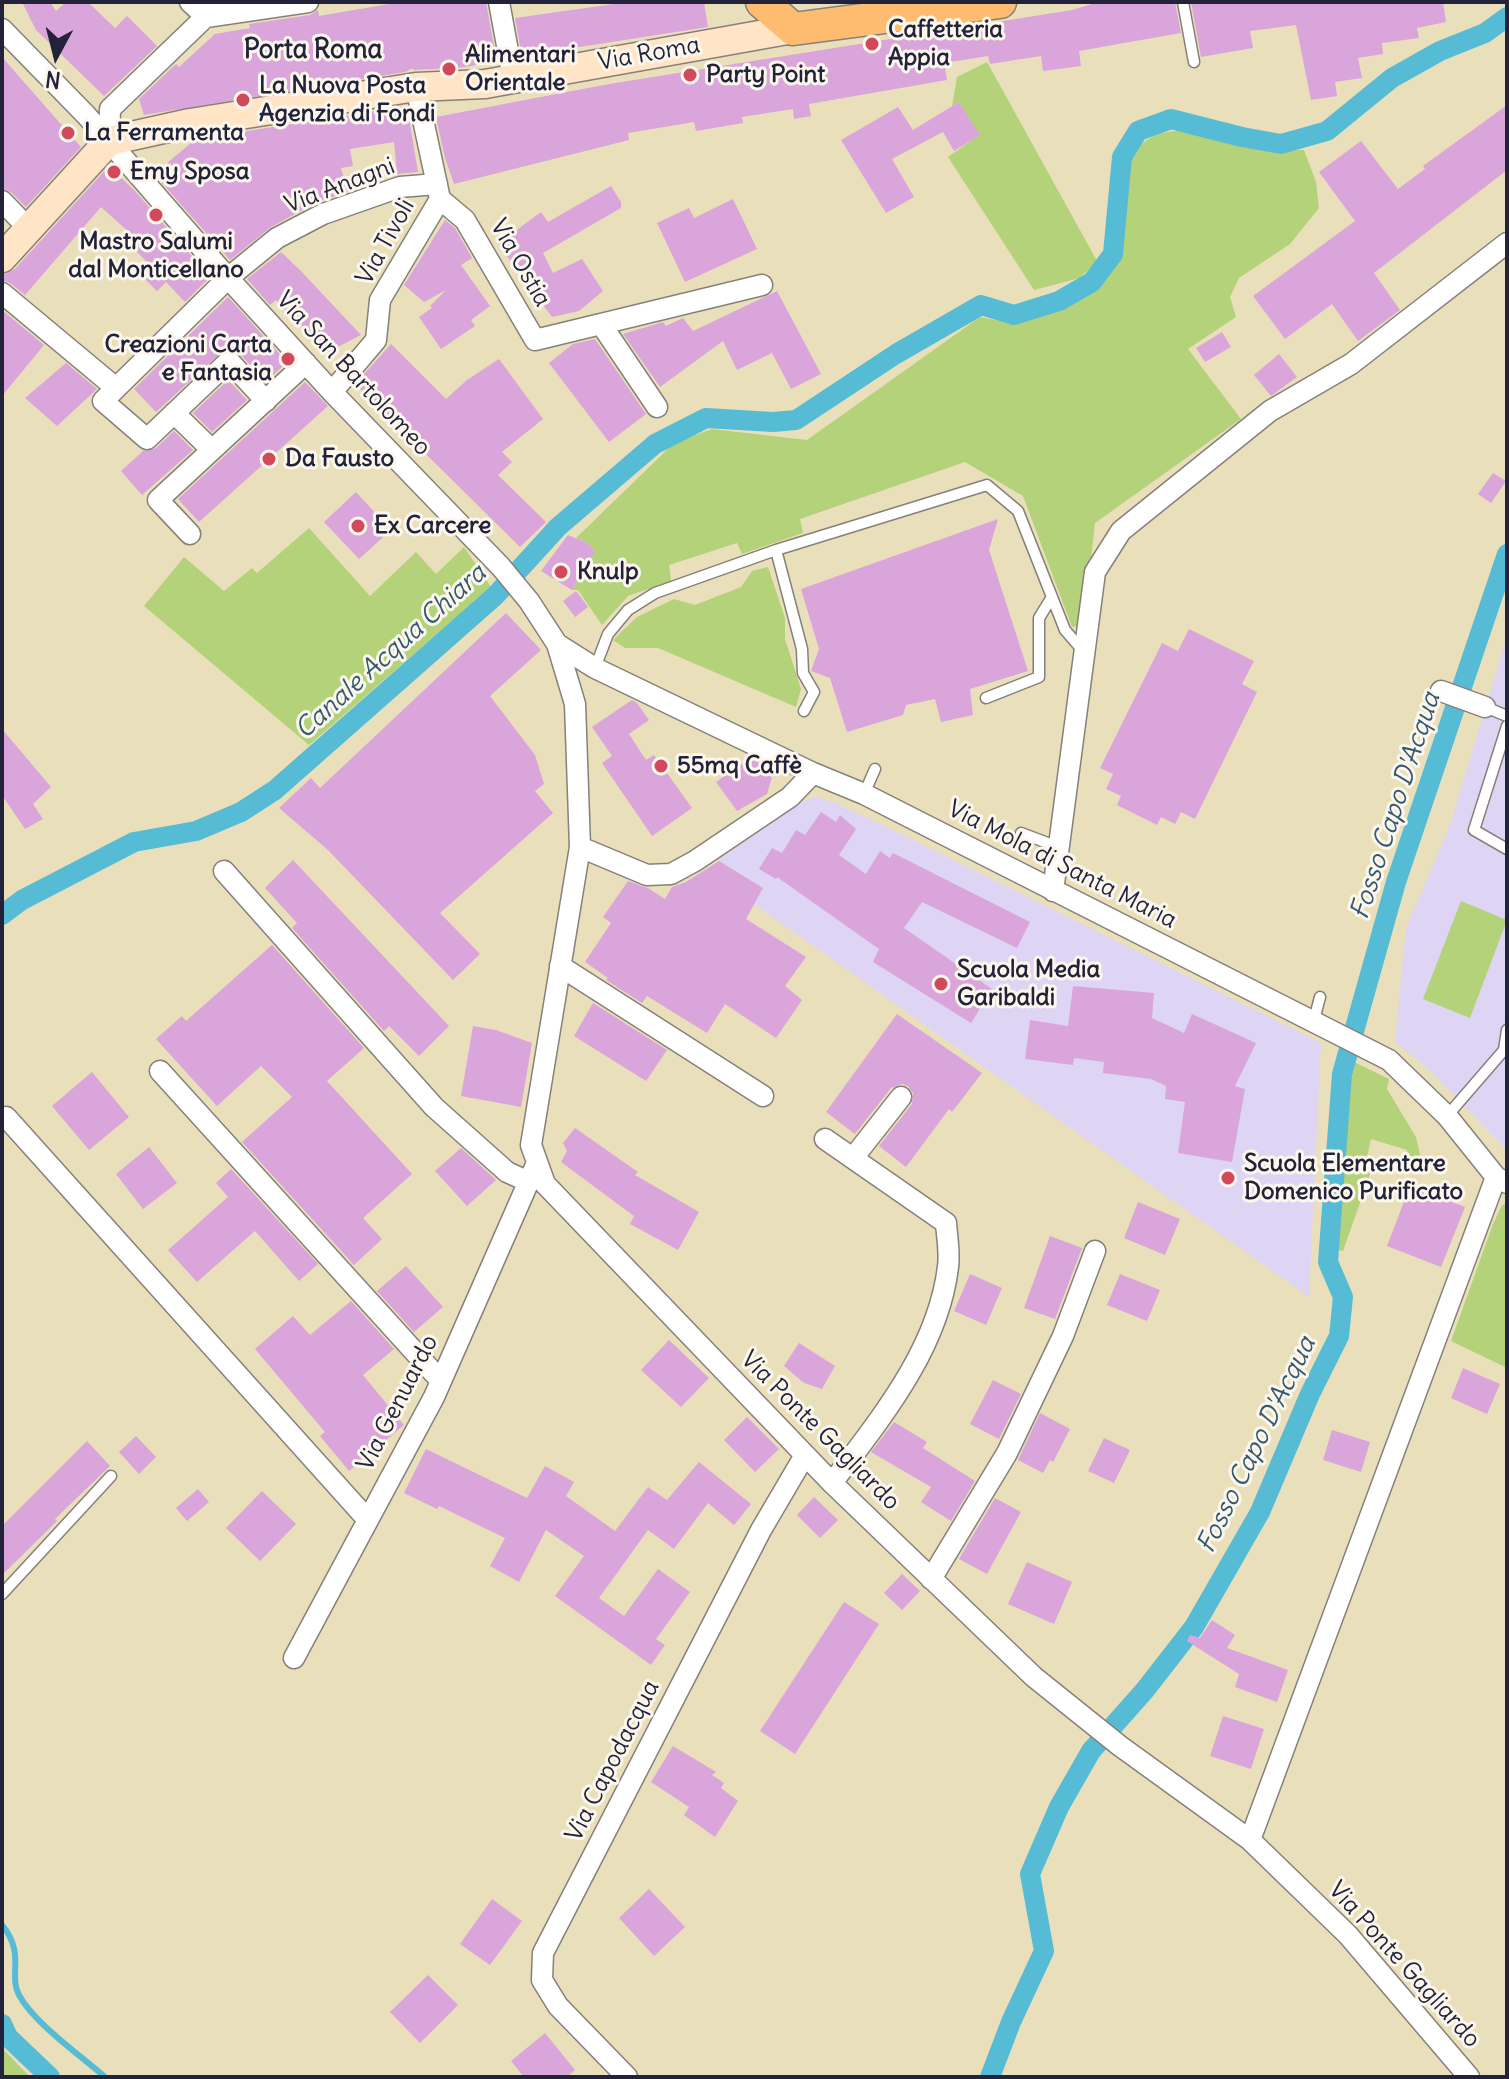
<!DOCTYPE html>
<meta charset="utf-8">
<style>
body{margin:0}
#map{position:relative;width:1509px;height:2079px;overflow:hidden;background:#eadfbb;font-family:Delius,sans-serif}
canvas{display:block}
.frame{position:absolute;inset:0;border:4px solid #22223b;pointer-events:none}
.north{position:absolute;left:16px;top:16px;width:80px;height:80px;-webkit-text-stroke:6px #fbf7ec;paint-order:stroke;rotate:187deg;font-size:22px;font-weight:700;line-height:32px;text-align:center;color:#22223b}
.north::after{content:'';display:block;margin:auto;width:28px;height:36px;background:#22223b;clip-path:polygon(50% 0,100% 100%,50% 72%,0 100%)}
</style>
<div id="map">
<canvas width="1509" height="2079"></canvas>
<div class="frame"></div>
<div class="north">N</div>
</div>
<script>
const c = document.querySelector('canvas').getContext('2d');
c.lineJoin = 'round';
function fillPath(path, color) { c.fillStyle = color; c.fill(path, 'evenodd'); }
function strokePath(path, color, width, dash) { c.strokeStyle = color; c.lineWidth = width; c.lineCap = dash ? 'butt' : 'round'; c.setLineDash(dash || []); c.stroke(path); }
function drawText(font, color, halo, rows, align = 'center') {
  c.font = font + ' Delius,sans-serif'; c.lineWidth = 6; c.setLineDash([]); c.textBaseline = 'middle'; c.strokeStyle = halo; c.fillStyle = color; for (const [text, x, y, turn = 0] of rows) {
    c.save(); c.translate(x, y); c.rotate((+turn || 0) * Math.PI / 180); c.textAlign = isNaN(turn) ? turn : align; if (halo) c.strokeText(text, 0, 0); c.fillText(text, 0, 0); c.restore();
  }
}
fillPath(new Path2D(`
 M1507,636V1150L1427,1068L1395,1042L1406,928L1449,828Z
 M815,797L831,801L889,828L1321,1043L1309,1297L754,904L763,888L718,860L799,803Z`), '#ded5f5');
fillPath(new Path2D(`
 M987,62L1097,261L1080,278L1034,290L948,157L979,135L959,102L952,106L957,77Z
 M1188,130L1248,148L1304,150L1316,182L1319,208L1290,244L1239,278L1230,297L1236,317L1188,349L1241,419L1095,523L1084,624L1072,627L1023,496L965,462L800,519L803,533L742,554L737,543L669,565L671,581L628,596L602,625L578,590H572L595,552L588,543L576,538L674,443L712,429L807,440L980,317L1011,323L1061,307L1096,285L1115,256L1124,207L1127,158C1149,135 1156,132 1188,130Z
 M309,528L370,596L416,552L436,574L464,547L491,587L309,745L144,606L184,557L224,591L252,568L257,573Z
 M768,567L785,618V639L801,689L796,707L658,648H625L613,640L637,617L674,599L695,605L741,587L752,571Z
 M1461,901L1507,920L1470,1018L1423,999Z
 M1352,1061L1389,1079L1387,1089L1416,1137L1423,1167H1406L1407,1150L1371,1139L1367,1157L1375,1160L1343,1251L1334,1249Z
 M1507,1204V1368L1451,1341L1493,1224L1502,1205Z
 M2,2048L30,2077H2Z`), '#b3d279');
strokePath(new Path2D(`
 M2,1925C26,1954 8,1975 19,1995C34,2023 80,2055 105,2077`), '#56bcd5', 6);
strokePath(new Path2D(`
 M2,915L22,900L134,842L196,831L241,812L275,790L495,596L558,527L655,444L706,418L773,422L796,420L896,354L981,305L1014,315L1059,301L1092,282L1113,254L1122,157L1138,131L1171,119L1242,137L1281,144L1327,131L1392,78L1440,51L1485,33L1507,17
 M2,2024L8,2037L50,2077
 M990,2077L1011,2022L1044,1951L1030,1874L1059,1807L1091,1751L1145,1690L1194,1627L1260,1512L1310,1394L1339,1336L1343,1297L1328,1262L1342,1074L1396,882L1507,554`), '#56bcd5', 20);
fillPath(new Path2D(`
 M22,2H50L56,11L66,2H88L115,28L127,16L157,46L104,96L36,30Z
 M401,2H486L497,62L457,68L413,70V68L405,72L144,115L139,99L176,64L179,67L215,34L250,28L249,24L310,15L318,10L319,16Z
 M628,2H704L708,27L522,56L515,18Z
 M1099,2H1175L1181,33L1079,51L1081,66L1043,71L1041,56L990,64L988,56L944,63L947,80L809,104L811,116L794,119L793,109L742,117L743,123L696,131L694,122L628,133L629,140L454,184L445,158L436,117L609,84L1072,10Z
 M1191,2H1443L1446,22L1417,28L1419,38L1382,43L1383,54L1358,58L1362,78L1335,82L1337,96L1311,100L1296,25L1250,31L1253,48L1201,57Z
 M2,57L81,147L26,207L11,192L2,188Z
 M959,102L980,135L954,151L943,132L892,159L914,197L886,213L841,140L898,107L913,130Z
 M1507,105V170L1374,273L1400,310L1358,341L1332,304L1285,339L1253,296L1355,221L1319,172L1361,141L1398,189L1425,169L1423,166Z
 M407,106L418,172L397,174L394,142L350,149L353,166L341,168L348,192L317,202L271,227L230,260L154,174L191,143L203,138Z
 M109,166L135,191L210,277L185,302L166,282L157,291L142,276L152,267L134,249L141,243L101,207L25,295L10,283L2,280L4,274L15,269Z
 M611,186L621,202V208L543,253L553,273L582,259L603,291L579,311L552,317L498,244L541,212L548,222Z
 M733,199L757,249L685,282L657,223L689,208L694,218Z
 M445,220L455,228L472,258L461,265L490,306L471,320L475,326L441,349L419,317L432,308L430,306L446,290L424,302L404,285Z
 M281,252L300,270L361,335L328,352L276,300L270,305L247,279Z
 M777,291L821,374L791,389L772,353L737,370L723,341L660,387L623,334L663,322L666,326L683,318L693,331Z
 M228,297L287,362L266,382L238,352L225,349L156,412L134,389Z
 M2,310L44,345L2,396Z
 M1222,332L1231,347L1205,362L1196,348Z
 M595,339L646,414L609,442L549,363L573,344Z
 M391,344L446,399L467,380L499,359L543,419L502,452L512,462L498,475L546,522L520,547L357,386L356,383Z
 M1279,354L1297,377L1271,396L1254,375Z
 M66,363L97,389L57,426L25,398Z
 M228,380L247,400L212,432L193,413Z
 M305,382L328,406L199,522L178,499Z
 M174,431L193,450L142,495L121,471L143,451L156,448Z
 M1493,473L1506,481L1491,503L1478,494Z
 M356,492L391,530L359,559L324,522Z
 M998,519L989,550L1028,671L970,689L973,715L941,722L935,699L906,705L903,715L847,732L830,678L811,671L819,649L801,589Z
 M568,535L588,543L595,552L572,590L541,571Z
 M576,591L588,607L575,617L563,601Z
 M506,613L541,650L490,696L535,755L544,784L535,791L553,813L440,913L480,954L453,980L328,850L279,808L311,778L320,788Z
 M1189,629L1254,661L1242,684L1257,692L1195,819L1181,812L1175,824L1161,817L1157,825L1117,805L1121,796L1106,789L1113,774L1100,768L1162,643L1178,651Z
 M632,700L637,703L649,720L629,734L646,760L654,755L692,808L652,836L602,763L612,756L592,727Z
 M2,729L51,787L33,804L43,819L25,829L2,795Z
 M749,759L763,764L772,777L767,794L737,811L716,782Z
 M821,812L836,822L840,815L856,829L839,855L866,874L880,851L890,858L893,853L1030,922L1017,948L922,902L904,928L992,989L971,1023L873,962L879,949L777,877L776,879L759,869L772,848L782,853L796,830L805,835Z
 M293,860L449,1026L419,1056L389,1026L384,1031L292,928L297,923L265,888Z
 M719,861L763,888L746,919L806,957L785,986L802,1000L776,1038L725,1004L707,1033L647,996L642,1003L606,980L608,978L585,962L611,923L603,917L628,881L648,888L665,899L672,887L686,882Z
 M272,945L364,1048L327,1081L412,1174L363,1218L382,1239L354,1265L242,1142L292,1097L261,1066L217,1106L156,1039L182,1016L186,1021Z
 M1073,986L1154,993L1152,1018L1184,1033L1192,1014L1256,1043L1235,1086L1245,1089L1232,1162L1178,1153L1185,1102L1165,1099L1166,1086L1151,1079L1103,1073L1104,1062L1074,1058L1073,1065L1025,1059L1030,1020L1068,1026Z
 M593,1003L667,1050L646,1081L574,1036Z
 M897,1014L982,1073L952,1112L949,1109L906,1167L879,1146L912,1104L913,1093L908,1086L902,1084L891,1088L855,1134L826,1112Z
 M473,1026L496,1030L532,1043L521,1107L461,1096Z
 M92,1072L129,1117L89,1150L52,1106Z
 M575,1128L638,1172L635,1175L699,1212L678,1250L630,1224L634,1216L561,1162L567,1151L563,1143Z
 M149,1147L177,1183L143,1209L116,1174Z
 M461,1148L496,1180L467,1206L435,1171Z
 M231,1169L318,1264L299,1281L255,1231L197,1282L168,1250L228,1197L216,1183Z
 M1410,1186L1465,1207L1441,1267L1387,1246Z
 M1138,1202L1180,1219L1165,1255L1124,1238Z
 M1050,1236L1082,1248L1055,1319L1024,1308Z
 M406,1266L443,1307L414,1332L377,1291Z
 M970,1274L1002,1288L986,1325L954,1311Z
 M1120,1274L1160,1290L1147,1321L1107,1305Z
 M351,1301L394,1349L363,1375L404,1425L349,1471L320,1436L325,1432L255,1349L293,1316L310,1335Z
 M669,1340L709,1378L681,1407L641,1370Z
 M799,1343L835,1366L822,1389L804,1383L784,1366Z
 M1463,1368L1500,1384L1487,1414L1451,1398Z
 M993,1380L1021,1394L999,1439L970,1424Z
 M1040,1413L1070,1429L1053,1462L1050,1460L1043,1473L1018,1460Z
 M747,1417L779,1449L755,1472L724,1440Z
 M894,1422L927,1442L923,1448L975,1481L951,1521L921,1502L931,1487L871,1452Z
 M1332,1430L1370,1442L1361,1472L1323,1460Z
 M136,1436L156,1457L139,1474L119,1452Z
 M1104,1438L1130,1450L1114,1483L1088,1471Z
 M87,1441L110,1466L55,1519L57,1521L2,1575V1526Z
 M426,1449L527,1498L545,1466L574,1482L566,1496L615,1531L648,1487L667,1500L699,1462L751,1504L734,1525L708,1503L674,1549L648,1530L599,1598L624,1616L658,1569L690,1592L656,1639L665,1645L651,1665L555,1596L584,1556L546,1530L519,1582L490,1566L505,1538L439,1506L437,1509L404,1493Z
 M198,1489L209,1502L187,1521L176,1508Z
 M262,1491L296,1524L260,1561L226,1528Z
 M814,1497L838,1520L820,1538L797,1515Z
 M995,1498L1021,1512L987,1574L959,1559Z
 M1027,1562L1072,1582L1054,1624L1008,1604Z
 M902,1574L920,1591L902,1610L884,1593Z
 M844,1602L879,1624L795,1754L760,1731Z
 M1212,1620L1235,1635L1227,1648L1288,1670L1277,1702L1235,1687L1239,1674L1187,1641L1190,1635L1200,1638Z
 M1223,1716L1264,1729L1251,1769L1210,1756Z
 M673,1746L716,1772L712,1775L724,1783L721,1788L738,1801L715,1837L684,1815L689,1807L651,1782Z
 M649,1889L685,1927L654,1956L619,1918Z
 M492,1899L522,1921L490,1965L460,1944Z
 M428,1975L458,2005L420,2043L390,2012Z
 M545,2033L575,2070L567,2077H524L511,2061Z`), '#d9a5da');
const lane = new Path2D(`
 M1183,2L1194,62
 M776,550L802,649L803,673L814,692L804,711
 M595,668L608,634L628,610L655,593L776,550L987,485L1018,511L1065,630L1084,652
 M986,698L1039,677V618L1052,597
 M1485,707L1507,716
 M1507,726L1474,830L1507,849
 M864,794L875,769
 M1021,833L1061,848
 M1314,1020L1320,997
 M1447,1116L1504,1050L1507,1030
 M2,1594L111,1476`);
const street = new Path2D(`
 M190,2L206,17L308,2
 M499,2L513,78
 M2,29L86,115L228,278L332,392L501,567L529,601L557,644L575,704L580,847L531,1145L545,1184L832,1483L1034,1677L1120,1746L1250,1840L1348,1935L1469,2077
 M416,87L440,199L465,220L535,340L762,285
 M109,141L110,109L221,2
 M2,201L28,228
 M2,293L116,388
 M601,324L657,407
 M332,392L376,340L380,300L440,199
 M266,401L229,361L147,439L103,401L228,278L277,238L323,214L400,187L437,184
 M174,413L212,450
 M190,534L158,500L306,363
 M557,644L595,668L813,773L864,794L1389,1060L1447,1116L1496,1177L1507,1183
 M1441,691L1485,707
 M580,847L647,875L671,874L695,861L790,797L813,773
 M224,871L434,1107L507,1172L529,1182
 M1053,891L1095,572L1121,531L1270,411L1351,364L1507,243
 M560,966L763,1096
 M160,1071L441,1381
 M6,1117L368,1520
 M825,1139L946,1223C947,1237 950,1253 948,1267C938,1350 880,1419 832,1483
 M853,1158L901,1097
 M931,1579L1007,1453L1063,1336L1095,1251
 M294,1658L434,1397L536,1165
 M1250,1840L1496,1177
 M627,2077L558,2006L542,1980L543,1953L761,1530L805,1455`);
const secondary = new Path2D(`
 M2,258L109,141L190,123L416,87L485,84L793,29`);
const primary = new Path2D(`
 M762,2L793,29L1000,2`);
strokePath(lane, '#86807b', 13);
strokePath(street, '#86807b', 23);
strokePath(secondary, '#86807b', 31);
strokePath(primary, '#86807b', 35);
strokePath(lane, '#fff', 10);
strokePath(street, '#fff', 20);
strokePath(secondary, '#ffe4c6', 28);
strokePath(primary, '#febc70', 32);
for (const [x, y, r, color] of [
 [872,44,8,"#d1495b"],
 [449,69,8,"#d1495b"],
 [690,75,8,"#d1495b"],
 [243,100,8,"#d1495b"],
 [68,133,8,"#d1495b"],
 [114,172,8,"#d1495b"],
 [156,215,8,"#d1495b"],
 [288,359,8,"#d1495b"],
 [269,459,8,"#d1495b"],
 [358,526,8,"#d1495b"],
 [561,572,8,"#d1495b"],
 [661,766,8,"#d1495b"],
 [941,984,8,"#d1495b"],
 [1228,1178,8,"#d1495b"]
]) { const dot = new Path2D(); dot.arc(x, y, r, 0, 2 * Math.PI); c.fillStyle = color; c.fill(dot); strokePath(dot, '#fbf7ec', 3); }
drawText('bold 24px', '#22223b', '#fbf7ec', [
 ["Caffetteria",888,30],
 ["Appia",888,58],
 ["Alimentari",465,55],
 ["Orientale",465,83],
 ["Party Point",706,75],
 ["La Nuova Posta",259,86],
 ["Agenzia di Fondi",259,114],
 ["La Ferramenta",84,133],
 ["Emy Sposa",130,172],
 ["Mastro Salumi",156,242,"center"],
 ["dal Monticellano",156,270,"center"],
 ["Creazioni Carta",272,345,"right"],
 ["e Fantasia",272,373,"right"],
 ["Da Fausto",285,459],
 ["Ex Carcere",374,526],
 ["Knulp",577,572],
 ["55mq Caffè",677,766],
 ["Scuola Media",957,970],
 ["Garibaldi",957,998],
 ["Scuola Elementare",1244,1164],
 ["Domenico Purificato",1244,1192]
], 'left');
drawText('24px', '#22223b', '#fbf7ec', [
 ["Via Roma",649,54,-10],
 ["Via Anagni",340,186,-21],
 ["Via Tivoli",386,242,-61],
 ["Via Ostia",520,263,60],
 ["Via San Bartolomeo",353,374,47],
 ["Via Mola di Santa Maria",1062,865,27],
 ["Via Genuardo",398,1403,-63],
 ["Via Ponte Gagliardo",820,1431,45],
 ["Via Capodacqua",613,1761,-63],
 ["Via Ponte Gagliardo",1404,1965,48]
]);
drawText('bold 26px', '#22223b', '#fbf7ec', [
 ["Porta Roma",313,51]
]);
drawText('italic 26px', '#345871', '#fbf7ec', [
 ["Canale Acqua Chiara",391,652,-42],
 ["Fosso Capo D'Acqua",1396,806,-72],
 ["Fosso Capo D'Acqua",1257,1445,-64]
]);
</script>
